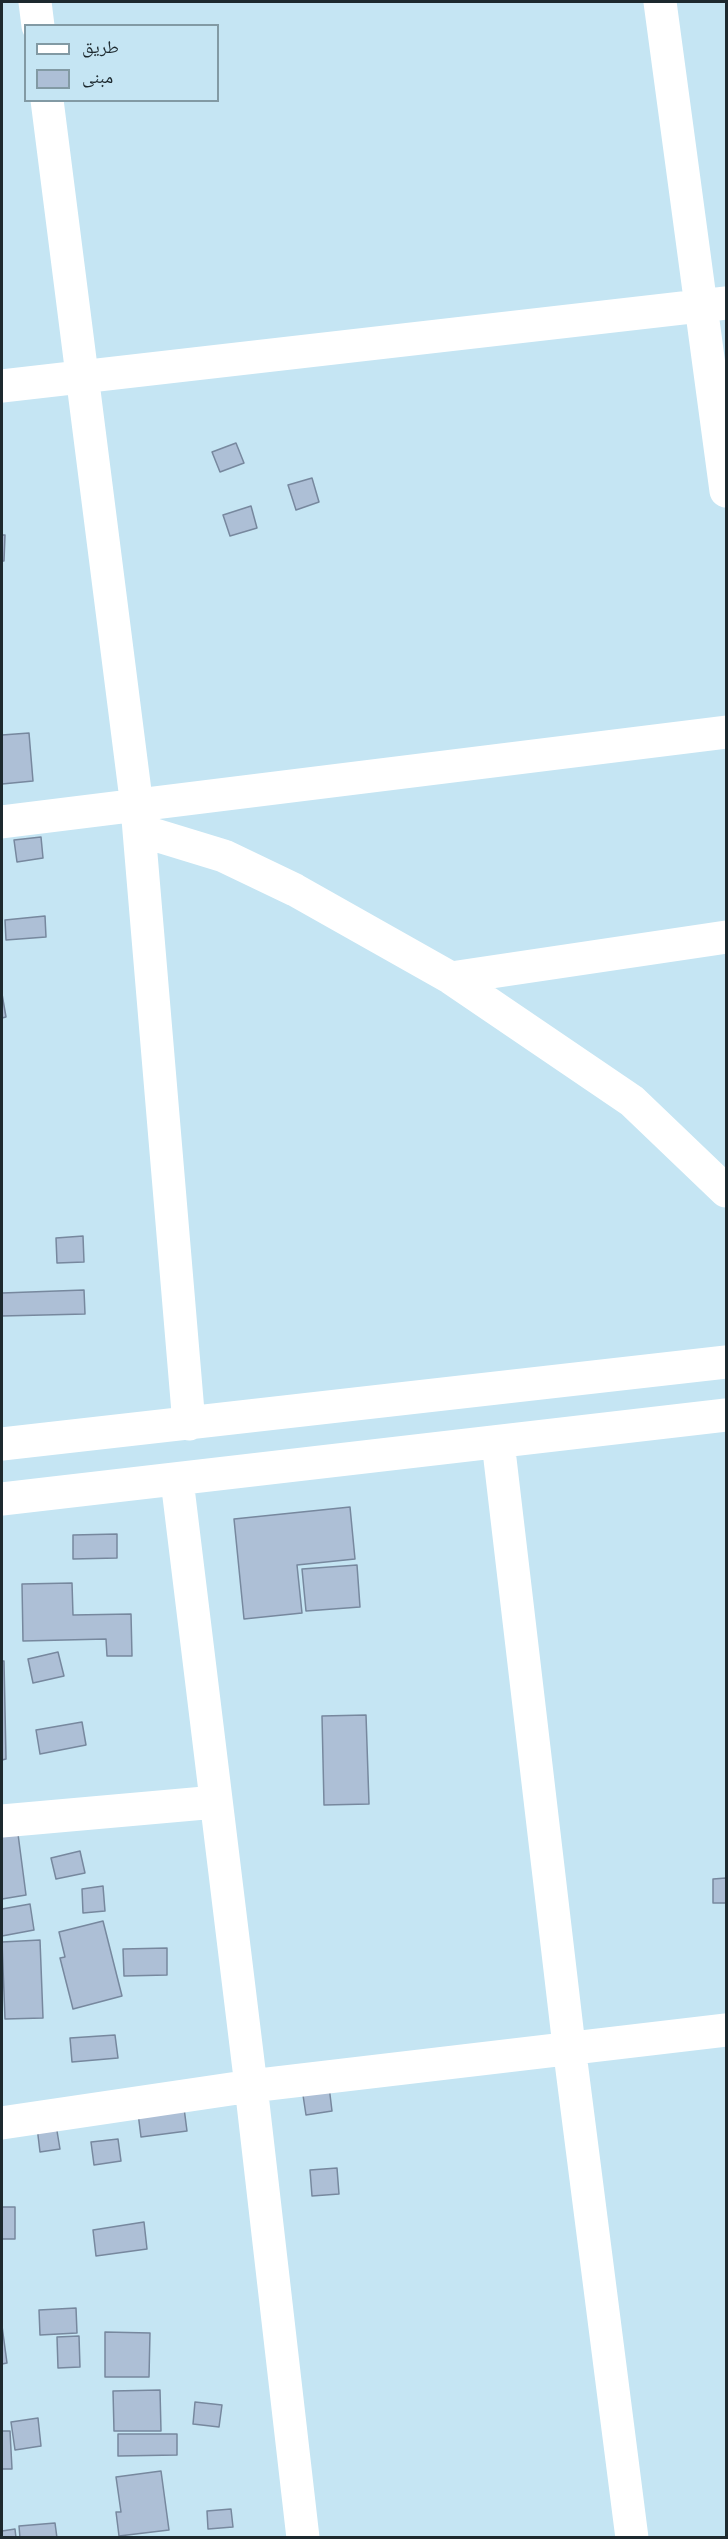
<!DOCTYPE html>
<meta charset="utf-8">
<style>
body{margin:0}
#map{position:relative;width:728px;height:2539px;overflow:hidden;background:#c5e5f3;font-family:"Open Sans","Noto Naskh Arabic",sans-serif}
canvas{display:block}
.frame{position:absolute;inset:0;border:3px solid #1d292e;pointer-events:none}
.legend{position:absolute;left:24px;top:24px;width:195px;height:78px;box-sizing:border-box;background:#c5e5f3;border:2px solid #829aa4;margin:0;padding:8px 10px;list-style:none;font-size:18px;color:#1d292e}
.legend li{display:flex;align-items:center;gap:12px;height:30px}
.legend b{width:30px;border:2px solid #829aa4}
</style>
<div id="map">
<canvas width="728" height="2539"></canvas>
<div class="frame"></div>
<ul class="legend">
<li><b style="height:8px;background:#fff"></b>طريق</li>
<li><b style="height:16px;background:#adbfd6"></b>مبنى</li>
</ul>
</div>
<script>
const c = document.querySelector('canvas').getContext('2d');
c.lineJoin = 'round';
function fillPath(path, color) { c.fillStyle = color; c.fill(path, 'evenodd'); }
function strokePath(path, color, width, dash) { c.strokeStyle = color; c.lineWidth = width; c.lineCap = dash ? 'butt' : 'round'; c.setLineDash(dash || []); c.stroke(path); }
const building = new Path2D(`
 M236,443L244,463L220,472L212,452Z
 M312,478L319,502L296,510L288,485Z
 M251,506L257,528L230,536L223,515Z
 M2,535H5L4,561H2Z
 M29,733L33,781L2,784V735Z
 M41,837L43,858L17,862L14,840Z
 M45,916L46,937L6,940L5,920Z
 M2,994L6,1017L2,1018Z
 M83,1236L84,1262L57,1263L56,1238Z
 M84,1290L85,1314L2,1316V1293Z
 M350,1507L355,1559L297,1565L302,1613L244,1619L234,1519Z
 M117,1534V1558L73,1559V1535Z
 M357,1565L360,1607L306,1611L302,1569Z
 M72,1583L73,1615L131,1614L132,1656H107L106,1639L23,1641L22,1584Z
 M58,1652L64,1676L33,1683L28,1659Z
 M2,1661H4L6,1759L2,1760Z
 M366,1715L369,1804L324,1805L322,1716Z
 M82,1722L86,1745L40,1754L36,1730Z
 M18,1834L26,1895L2,1899V1836Z
 M80,1851L85,1873L56,1879L51,1858Z
 M726,1878V1903H713V1879Z
 M103,1886L105,1911L83,1913L82,1889Z
 M30,1904L34,1930L2,1936V1909Z
 M103,1921L122,1996L73,2009L60,1958L65,1957L59,1932Z
 M40,1940L43,2018L5,2019L2,1942Z
 M167,1948V1975L124,1976L123,1949Z
 M115,2035L118,2058L72,2062L70,2038Z
 M328,2078L332,2111L306,2115L301,2082Z
 M184,2108L187,2131L141,2137L138,2113Z
 M56,2125L60,2149L40,2152L37,2127Z
 M118,2139L121,2161L94,2165L91,2142Z
 M337,2168L339,2194L312,2196L310,2170Z
 M2,2207H15V2239H2Z
 M144,2222L147,2249L96,2256L93,2230Z
 M76,2308L77,2333L40,2335L39,2310Z
 M2,2326L7,2363L2,2364Z
 M105,2332L150,2333L149,2377H105Z
 M79,2336L80,2367L58,2368L57,2337Z
 M160,2390L161,2431H114L113,2391Z
 M195,2402L222,2405L219,2427L193,2424Z
 M38,2418L41,2446L15,2450L11,2422Z
 M2,2431H10L12,2469H2Z
 M118,2434H177V2455L118,2456Z
 M161,2471L169,2530L119,2536L116,2512H121L116,2477Z
 M231,2509L233,2527L208,2529L207,2511Z
 M55,2523L57,2538H20L19,2526Z
 M15,2529L16,2538H2V2531Z`);
fillPath(building, '#adbfd6');
strokePath(building, '#77889e', 1.5);
strokePath(new Path2D(`
 M35,2L38,26
 M660,2L726,491
 M47,100L137,807L189,1424
 M2,386L726,303
 M2,822L726,732
 M139,830L224,856L295,890L451,978L632,1101L726,1191
 M451,978L726,937
 M498,1442L569,2046L632,2538
 M2,1444L726,1362
 M177,1480L251,2086L303,2538
 M2,1499L726,1415
 M2,1821L216,1802
 M2,2123L251,2086L726,2030`), '#fff', 33);
</script>
